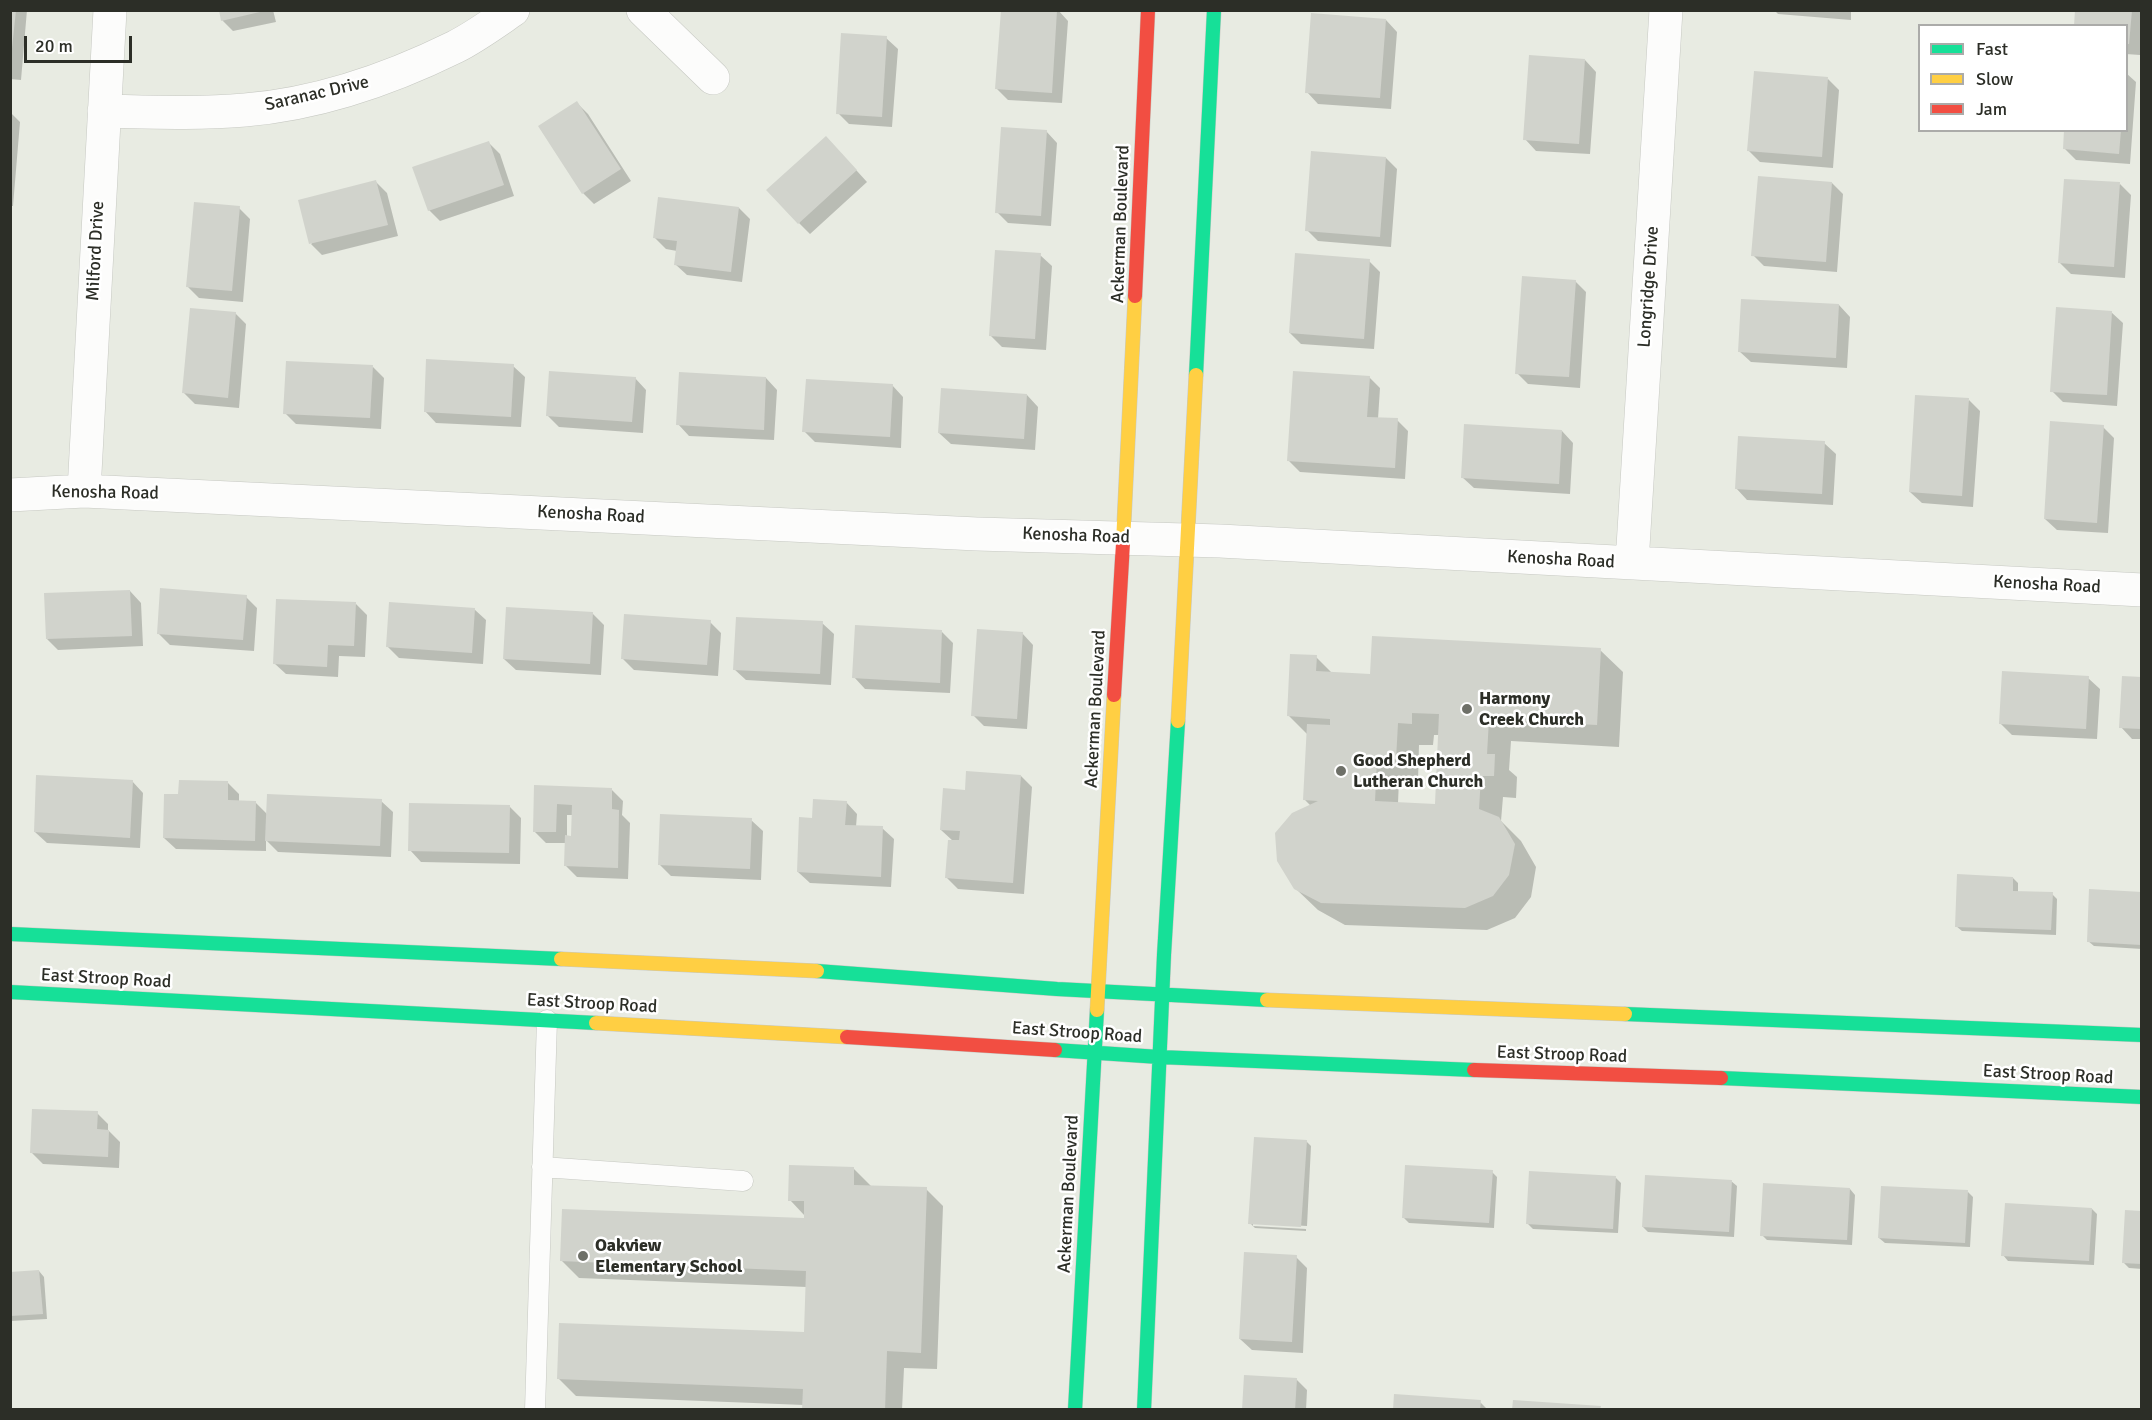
<!DOCTYPE html>
<style>
body{margin:0}
#map{position:relative;width:2152px;height:1420px;overflow:hidden;background:#e8ebe2;font-family:Signika,sans-serif}
canvas{display:block}
.frame{position:absolute;inset:0;border:12px solid #2c2e27;pointer-events:none}
.legend{position:absolute;left:1918px;top:24px;width:210px;height:108px;box-sizing:border-box;background:#fff;border:2px solid #ababa9;margin:0;padding:8px 10px;list-style:none;font-size:18px;color:#2c2e27}
.legend li{display:flex;align-items:center;gap:12px;height:30px}
.legend b{width:30px;border:2px solid #ababa9}
.scale{position:absolute;left:24px;top:36px;width:108px;height:27px;box-sizing:border-box;border:3px solid #2c2e27;border-top:0;padding-left:8px;font-size:18px;line-height:21px;white-space:nowrap;color:#2c2e27;-webkit-text-stroke:4px #fff;paint-order:stroke}
</style>
<div id="map">
<canvas width="2152" height="1420"></canvas>
<div class="frame"></div>
<ul class="legend">
<li><b style="height:8px;background:#16e098"></b>Fast</li>
<li><b style="height:8px;background:#ffcf43"></b>Slow</li>
<li><b style="height:8px;background:#f24e42"></b>Jam</li>
</ul>
<div class="scale">20 m</div>
</div>
<script>
const c = document.querySelector('canvas').getContext('2d');
c.lineJoin = 'round';
function fillPath(path, color) { c.fillStyle = color; c.fill(path, 'evenodd'); }
function strokePath(path, color, width, dash) { c.strokeStyle = color; c.lineWidth = width; c.lineCap = dash ? 'butt' : 'round'; c.setLineDash(dash || []); c.stroke(path); }
function drawText(font, color, halo, rows, align = 'center') {
  c.font = font + ' Signika,sans-serif'; c.lineWidth = 5; c.setLineDash([]); c.textBaseline = 'middle'; c.strokeStyle = halo; c.fillStyle = color; for (const [text, x, y, turn = 0] of rows) {
    c.save(); c.translate(x, y); c.rotate((+turn || 0) * Math.PI / 180); c.textAlign = isNaN(turn) ? turn : align; if (halo) c.strokeText(text, 0, 0); c.fillText(text, 0, 0); c.restore();
  }
}
fillPath(new Path2D(`
 M10,10H27L21,80L10,79Z
 M220,10H273L276,22L233,31L222,20Z
 M1003,10H1058L1068,21L1062,103L1008,100L997,89Z
 M1774,10H1851V20L1778,14Z
 M2077,10H2142L2140,55L2126,54V26Z
 M1386,20L1397,32L1391,109L1318,104L1307,92Z
 M886,38L898,49L892,127L849,124L838,113Z
 M1585,60L1596,72L1590,154L1536,151L1525,139Z
 M2126,73L2136,82L2130,164L2076,160L2065,149L2066,130H2126Z
 M1828,79L1839,90L1833,168L1760,162L1749,151Z
 M577,103L588,114L631,181L594,204L583,193L540,127Z
 M10,112L20,122L13,206H10Z
 M1046,131L1057,143L1051,226L1008,223L997,212Z
 M489,143L500,154L514,196L440,221L429,210Z
 M837,149L867,182L810,234L799,223Z
 M1386,158L1397,169L1391,247L1318,241L1307,230Z
 M376,182L387,193L398,236L322,255L311,244Z
 M1832,183L1843,194L1837,272L1764,266L1753,255Z
 M2120,184L2131,195L2125,278L2071,274L2060,263Z
 M239,208L250,219L243,302L199,298L188,287Z
 M739,208L750,219L742,282L687,275L675,264L677,251L666,249L655,238Z
 M1040,255L1052,266L1046,350L1002,347L991,336Z
 M1369,261L1380,272L1374,349L1301,344L1290,333Z
 M1575,281L1586,292L1580,388L1528,384L1517,373Z
 M1839,305L1850,317L1847,368L1751,362L1739,351Z
 M2111,312L2123,323L2117,406L2063,402L2052,391Z
 M235,313L246,324L239,408L195,404L184,393Z
 M513,366L525,377L521,427L436,423L425,411Z
 M373,367L384,378L381,429L296,424L285,413Z
 M1369,377L1380,388L1378,419L1397,420L1408,431L1405,479L1300,472L1289,461Z
 M635,378L646,390L643,433L559,427L548,416Z
 M766,378L777,390L774,440L689,436L678,424Z
 M892,385L903,397L901,448L815,442L804,431Z
 M1027,395L1038,407L1035,450L951,444L939,433Z
 M1969,400L1980,411L1973,507L1922,503L1910,492Z
 M2103,427L2114,438L2108,533L2057,530L2045,519Z
 M1562,431L1573,443L1570,494L1474,488L1462,477Z
 M1824,443L1836,454L1833,505L1747,500L1736,488Z
 M130,591L141,603L143,646L58,650L47,639Z
 M246,597L257,608L254,651L170,645L158,633Z
 M356,604L367,615L365,657L339,656L338,677L286,674L274,663Z
 M474,609L486,620L483,664L399,658L387,646Z
 M592,613L604,625L601,675L516,670L504,659Z
 M710,622L721,633L718,676L634,670L623,659Z
 M822,623L834,634L831,685L746,680L734,669Z
 M942,632L953,643L950,693L865,689L854,677Z
 M1022,633L1033,645L1027,729L984,726L973,715Z
 M1600,650L1623,672L1619,747L1511,741L1509,770L1517,777L1516,798L1503,797L1501,821L1521,841L1536,867L1531,897L1515,918L1487,930L1345,925L1318,910L1295,888L1311,806L1305,800L1308,735L1289,716L1316,657L1332,673L1372,675ZM1434,735H1440L1436,805L1398,803L1399,780L1418,781L1419,745H1433Z
 M2088,678L2100,689L2097,739L2012,735L2000,723Z
 M2142,678V739H2132L2121,727Z
 M1021,776L1032,787L1024,894L958,889L947,878L953,841L941,830L967,791Z
 M132,781L143,793L140,848L47,843L35,832Z
 M228,783L239,794V802H255L268,815L381,801L393,812L391,857L278,852L266,840V851L176,849L164,838L180,796Z
 M536,787L611,789L623,801L622,815L630,823L628,879L577,877L566,866V843H546L534,831ZM567,815H573L572,838L567,837Z
 M846,802L857,814L856,827L882,828L894,839L891,887L810,883L798,872L813,819Z
 M510,807L521,818L520,864L421,862L410,850Z
 M751,820L763,831L761,880L671,876L660,865Z
 M2013,878L2018,883V893L2052,894L2057,899L2056,935L1962,931L1956,926Z
 M2142,893V949L2094,946L2088,941Z
 M97,1113L108,1124V1130L120,1142L119,1168L43,1164L32,1153Z
 M1306,1141L1311,1146L1307,1226L1253,1223V1226L1306,1229V1231L1255,1228L1250,1223Z
 M854,1169L871,1186L926,1189L943,1206L937,1369L904,1368L902,1410H803L804,1405L576,1396L559,1379L806,1334L807,1287L579,1278L562,1261L805,1220V1216L790,1200Z
 M1492,1172L1497,1177L1494,1228L1409,1223L1404,1218Z
 M1616,1178L1621,1183L1618,1233L1533,1229L1528,1224Z
 M1731,1181L1737,1186L1734,1237L1648,1232L1643,1227Z
 M1850,1189L1855,1195L1852,1245L1767,1240L1762,1235Z
 M1968,1192L1973,1197L1970,1247L1885,1243L1879,1238Z
 M2092,1209L2097,1214L2094,1265L2008,1261L2003,1255Z
 M2142,1212V1269L2129,1268L2124,1263Z
 M1296,1257L1307,1268L1303,1353L1252,1350L1240,1339Z
 M39,1271L44,1277L47,1319L11,1321L10,1273Z
 M1296,1379L1307,1390L1306,1410H1243Z
 M1480,1402L1488,1410H1394Z`), '#0003');
fillPath(new Path2D(`
 M10,10H16L12,48H10Z
 M219,10H263L264,11L221,21Z
 M1001,10H1057L1052,93L995,89Z
 M2075,10H2132L2129,44H2126V26H2074Z
 M1311,13L1386,19L1380,98L1305,93Z
 M841,33L887,36L882,117L836,114Z
 M1529,55L1585,59L1579,144L1523,140Z
 M1754,71L1828,77L1822,157L1747,151Z
 M577,101L621,169L582,194L538,126Z
 M1001,127L1047,130L1041,216L995,213Z
 M2064,130H2121L2119,154L2063,149Z
 M826,136L857,170L798,224L766,190Z
 M489,141L504,185L428,211L412,167Z
 M1311,151L1386,157L1380,237L1305,231Z
 M1758,176L1832,182L1826,262L1751,256Z
 M2064,179L2120,182L2114,267L2058,263Z
 M376,180L388,225L309,244L298,200Z
 M658,197L739,207L731,272L674,265L677,241L653,238Z
 M194,202L240,206L232,291L186,287Z
 M995,250L1041,253L1035,339L989,336Z
 M1295,253L1370,259L1364,339L1289,333Z
 M1522,276L1576,280L1569,377L1515,374Z
 M1741,299L1839,304L1836,358L1738,352Z
 M2056,307L2112,311L2107,395L2050,392Z
 M190,308L236,312L228,398L182,393Z
 M426,359L514,364L511,417L424,412Z
 M286,361L373,365L370,418L283,414Z
 M549,371L636,377L632,422L546,416Z
 M1293,371L1370,376L1367,417L1398,418L1395,468L1287,461Z
 M679,372L766,377L764,430L676,425Z
 M806,379L893,384L890,437L802,432Z
 M941,388L1027,394L1024,439L938,433Z
 M1915,395L1969,398L1962,496L1909,492Z
 M2050,421L2104,425L2097,523L2044,519Z
 M1464,424L1562,430L1559,484L1461,478Z
 M1738,436L1825,441L1822,494L1735,489Z
 M160,588L247,595L243,640L157,634Z
 M130,590L132,636L46,639L44,593Z
 M276,599L356,602L354,646L328,645L327,667L273,664Z
 M389,602L475,608L472,653L386,647Z
 M506,607L593,612L590,664L503,659Z
 M624,614L711,620L707,665L621,659Z
 M736,617L823,621L820,674L733,670Z
 M855,625L942,630L940,683L852,678Z
 M977,629L1023,632L1017,719L971,716Z
 M1372,636L1601,648L1597,725L1489,719L1487,754H1495L1494,776H1481L1479,809L1499,817L1515,844L1509,875L1493,896L1465,908L1321,903L1294,889L1277,861L1275,833L1292,813L1318,801L1303,800L1307,724L1330,725V719L1287,716L1290,654L1317,655L1316,671L1370,674ZM1412,713L1439,714L1435,804L1375,801L1377,758L1396,759L1398,723L1412,724Z
 M2002,671L2089,676L2086,729L1999,724Z
 M2122,676L2142,677V729L2119,728Z
 M966,771L1021,775L1013,883L945,878L948,840H959L960,831L940,830L943,788L965,790Z
 M36,775L133,780L130,838L34,832Z
 M179,780L228,781V800L256,801L255,841L163,838L164,794H178Z
 M534,785L612,788V809L619,810L618,868L564,866L565,835L571,836L572,805L557,804L556,832H533Z
 M267,794L382,799L380,846L265,841Z
 M813,799L847,801L845,825L883,826L881,877L797,872L799,817L812,818Z
 M409,803L510,805L509,853L408,851Z
 M660,814L752,818L750,869L658,865Z
 M1957,874L2013,877V891L2053,892L2051,930L1955,927Z
 M2089,889L2142,892V945L2087,942Z
 M32,1109L98,1111L97,1129L109,1130L108,1157L30,1153Z
 M1254,1137L1307,1140L1301,1227L1248,1224Z
 M789,1165L854,1167V1185L927,1187L921,1353L887,1351L885,1410H802L803,1389L557,1379L559,1323L804,1332L806,1271L560,1261L562,1209L804,1218V1201H788Z
 M1405,1165L1493,1170L1489,1223L1402,1218Z
 M1529,1171L1616,1176L1613,1229L1526,1224Z
 M1645,1175L1732,1180L1729,1232L1642,1227Z
 M1763,1183L1850,1188L1847,1240L1760,1236Z
 M1881,1186L1968,1190L1965,1243L1878,1238Z
 M2005,1203L2092,1208L2089,1261L2001,1256Z
 M2125,1210L2142,1211V1264L2122,1263Z
 M1244,1252L1297,1255L1292,1342L1239,1339Z
 M39,1270L43,1314L10,1316V1272Z
 M1244,1375L1297,1378L1295,1410H1242Z
 M1394,1394L1481,1400L1480,1410H1393Z
 M1513,1400L1601,1406L1600,1410H1512Z`), '#d1d3cc');
const lane = new Path2D(`
 M542,1167L743,1181
 M535,1410L547,1020`);
const street = new Path2D(`
 M643,10L713,78
 M104,111C151,112 198,114 245,110C318,104 390,79 455,47C475,37 494,23 513,10
 M84,491L110,10
 M10,495L84,491L977,534L1220,541L2142,590
 M1632,563L1666,10`);
const fast = new Path2D(`
 M1196,375L1214,10
 M10,934L561,959
 M817,971L1057,989L1267,1000
 M10,992L596,1023
 M1625,1014L2142,1035
 M1055,1050L1159,1057L1474,1070
 M1721,1078L2142,1097
 M1075,1410L1097,1010
 M1144,1410L1164,955L1178,721`);
const slow = new Path2D(`
 M1123,543L1135,296
 M1178,721L1196,375
 M561,959L817,971
 M1267,1000L1625,1014
 M1097,1010L1114,695
 M596,1023L847,1037`);
const jam = new Path2D(`
 M1135,296L1148,10
 M1114,695L1123,543
 M847,1037L1055,1050
 M1474,1070L1721,1078`);
strokePath(lane, '#c6c8c2', 21);
strokePath(street, '#c6c8c2', 34);
strokePath(fast, '#c6c8c2', 15);
strokePath(slow, '#c6c8c2', 15);
strokePath(jam, '#c6c8c2', 15);
strokePath(lane, '#fcfcfb', 20);
strokePath(street, '#fcfcfb', 33);
strokePath(fast, '#16e098', 14);
strokePath(slow, '#ffcf43', 14);
strokePath(jam, '#f24e42', 14);
for (const [x, y, r, color] of [
 [1467,709,6,"#6e7068"],
 [1341,771,6,"#6e7068"],
 [583,1256,6,"#6e7068"]
]) { const dot = new Path2D(); dot.arc(x, y, r, 0, 2 * Math.PI); c.fillStyle = color; c.fill(dot); strokePath(dot, '#fff', 2); }
drawText('18px', '#2c2e27', '#fff', [
 ["Saranac Drive",317,94,-13],
 ["Ackerman Boulevard",1121,224,-88],
 ["Milford Drive",96,251,-87],
 ["Longridge Drive",1649,287,-86],
 ["Kenosha Road",105,493,1],
 ["Kenosha Road",591,515,3],
 ["Kenosha Road",1076,536,2],
 ["Kenosha Road",1561,560,3],
 ["Kenosha Road",2047,585,3],
 ["Ackerman Boulevard",1096,709,-87],
 ["East Stroop Road",106,979,3],
 ["East Stroop Road",592,1004,3],
 ["East Stroop Road",1077,1033,4],
 ["East Stroop Road",1562,1055,2],
 ["East Stroop Road",2048,1075,3],
 ["Ackerman Boulevard",1069,1194,-87]
]);
drawText('bold 18px', '#2c2e27', '#fff', [
 ["Harmony",1479,699],
 ["Creek Church",1479,720],
 ["Good Shepherd",1353,761],
 ["Lutheran Church",1353,782],
 ["Oakview",595,1246],
 ["Elementary School",595,1267]
], 'left');
</script>
